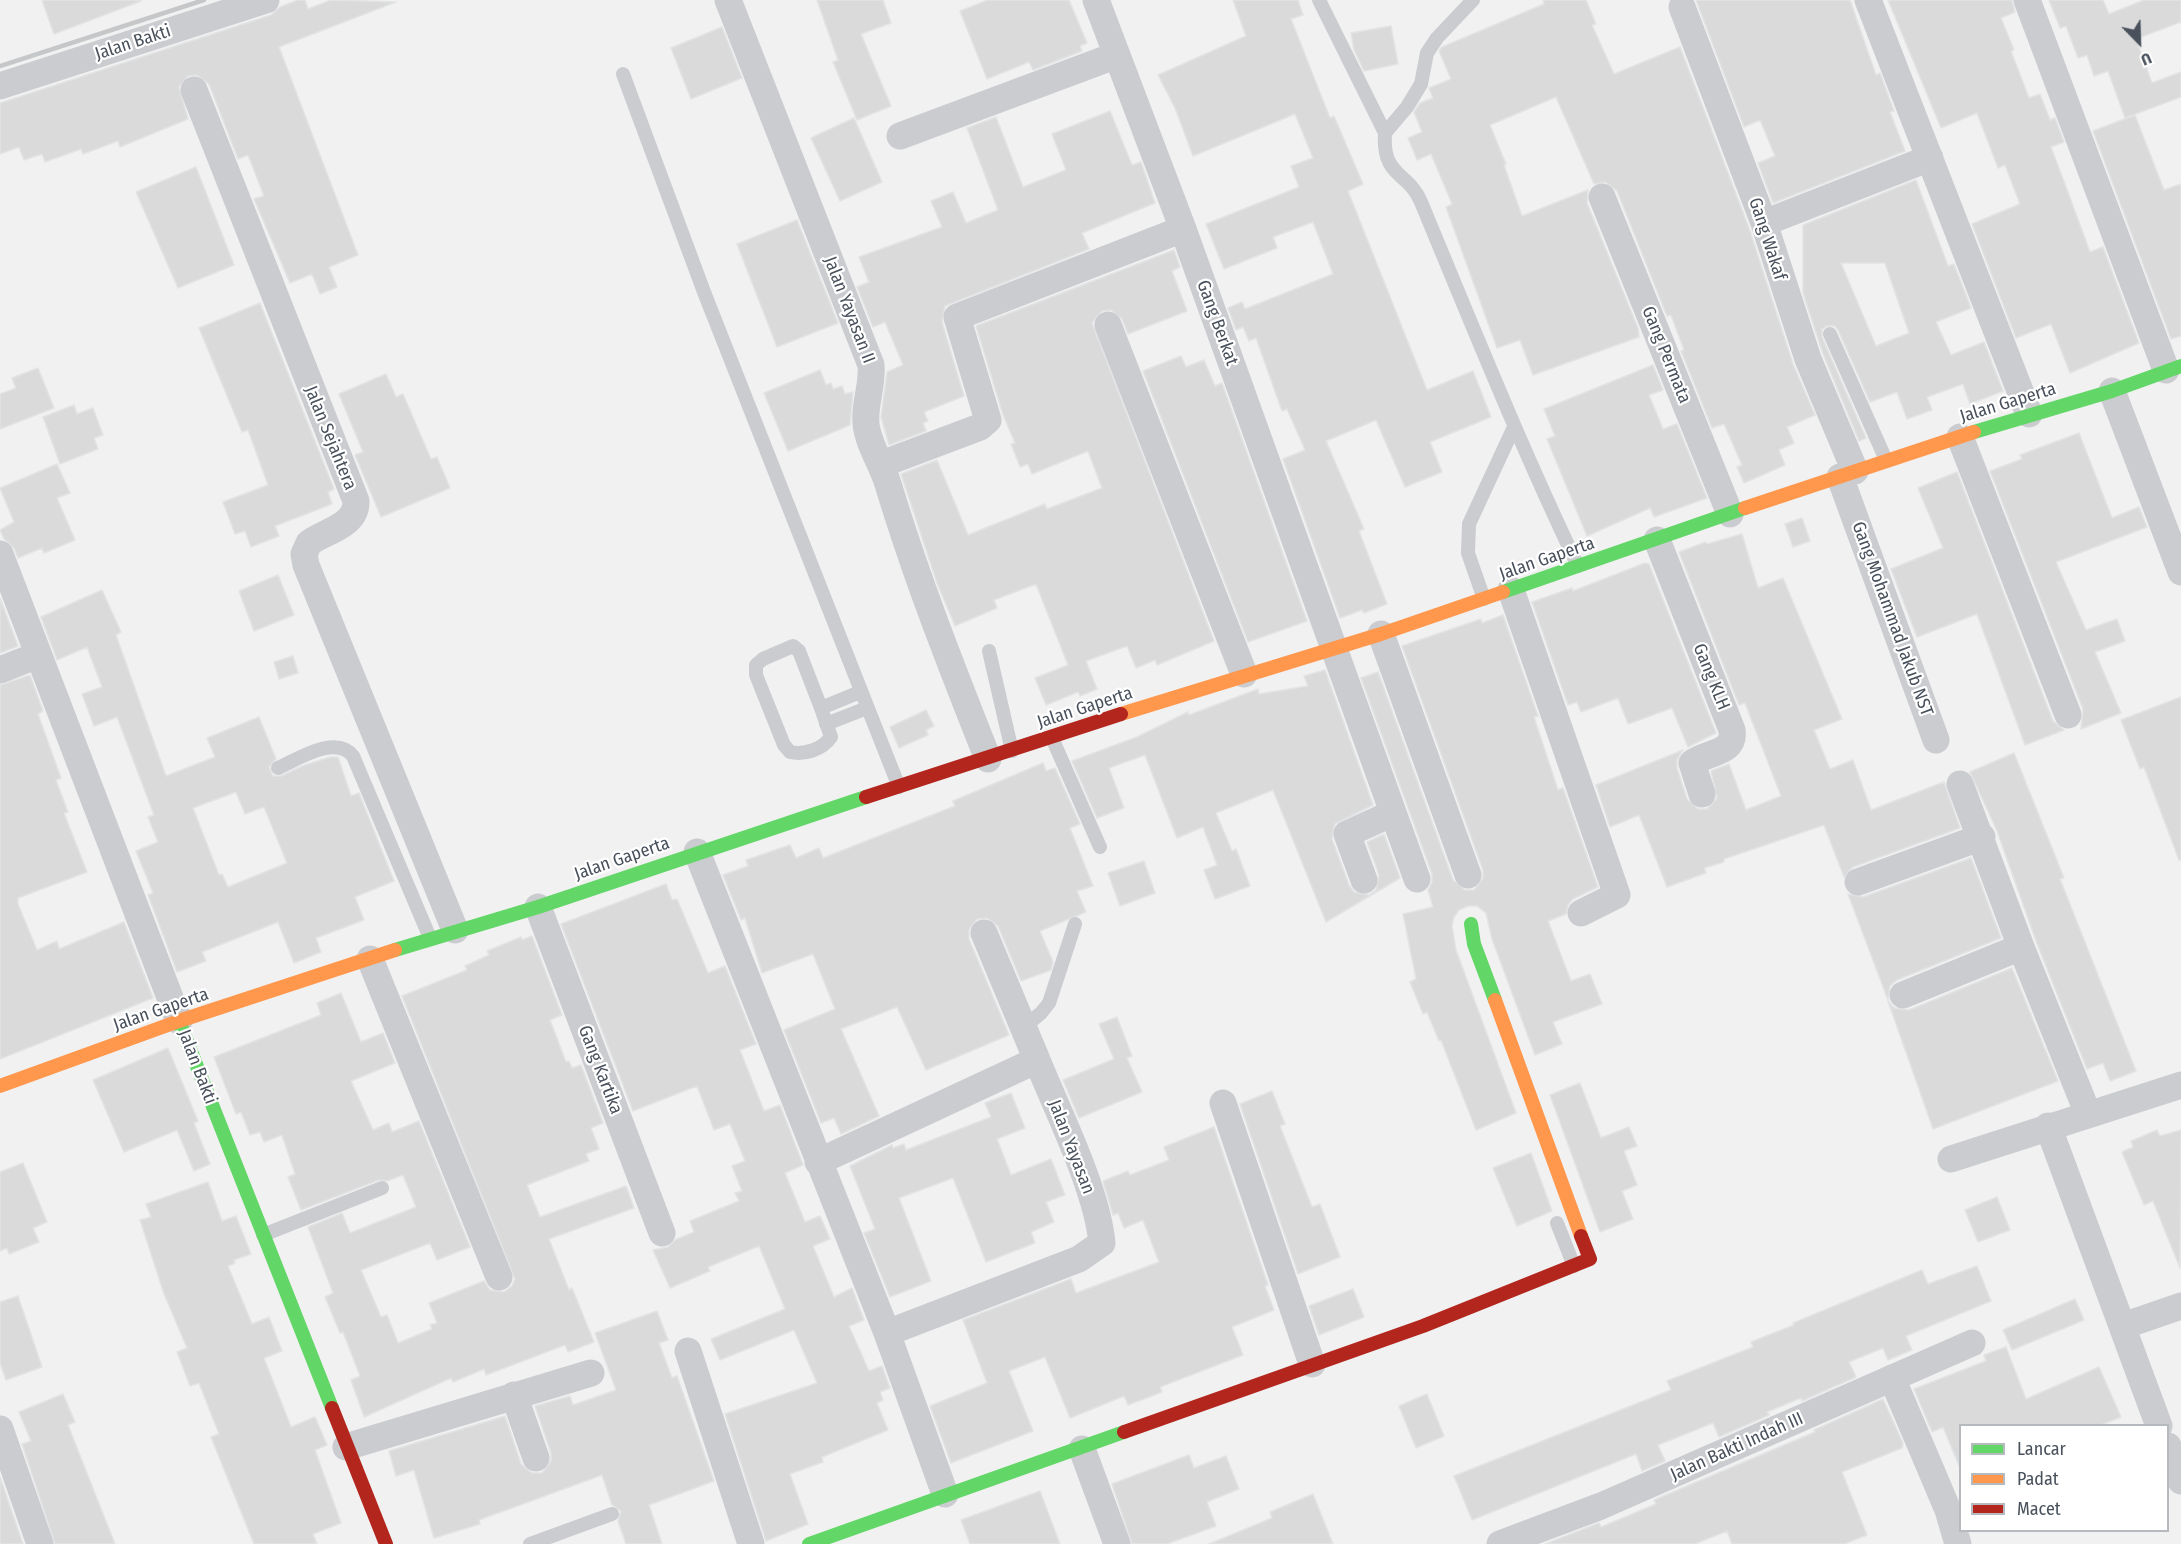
<!DOCTYPE html>
<style>
body{margin:0}
#map{position:relative;width:2181px;height:1544px;overflow:hidden;background:#f1f1f1;font-family:"Fira Sans Condensed",sans-serif}
canvas{display:block}
.legend{position:absolute;left:1959px;top:1424px;width:210px;height:108px;box-sizing:border-box;background:#fff;border:2px solid #b6b9be;margin:0;padding:8px 10px;list-style:none;font-size:18px;color:#49515c}
.legend li{display:flex;align-items:center;gap:12px;height:30px}
.legend b{width:30px;border:2px solid #b6b9be}
.north{position:absolute;left:2109px;top:12px;width:60px;height:60px;-webkit-text-stroke:4px #fff;paint-order:stroke;rotate:157deg;font-size:16px;font-weight:700;line-height:24px;text-align:center;color:#49515c}
.north::after{content:'';display:block;margin:auto;width:21px;height:27px;background:#49515c;clip-path:polygon(50% 0,100% 100%,50% 72%,0 100%)}
</style>
<div id="map">
<canvas width="2181" height="1544"></canvas>
<ul class="legend">
<li><b style="height:8px;background:#63d668"></b>Lancar</li>
<li><b style="height:8px;background:#ff974d"></b>Padat</li>
<li><b style="height:8px;background:#b3261e"></b>Macet</li>
</ul>
<div class="north">U</div>
</div>
<script>
const c = document.querySelector('canvas').getContext('2d');
c.lineJoin = 'round';
function fillPath(path, color) { c.fillStyle = color; c.fill(path, 'evenodd'); }
function strokePath(path, color, width, dash) { c.strokeStyle = color; c.lineWidth = width; c.lineCap = dash ? 'butt' : 'round'; c.setLineDash(dash || []); c.stroke(path); }
function drawText(font, color, halo, rows, align = 'center') {
  c.font = font + ' "Fira Sans Condensed",sans-serif'; c.lineWidth = 4.5; c.setLineDash([]); c.textBaseline = 'middle'; c.strokeStyle = halo; c.fillStyle = color; for (const [text, x, y, turn = 0] of rows) {
    c.save(); c.translate(x, y); c.rotate((+turn || 0) * Math.PI / 180); c.textAlign = isNaN(turn) ? turn : align; if (halo) c.strokeText(text, 0, 0); c.fillText(text, 0, 0); c.restore();
  }
}
const building = new Path2D(`
 M42,0H140L141,1L54,34Z
 M298,0H305L308,9L331,0L396,2L279,47L358,255L329,267L337,287L320,294L312,274L290,283L254,199L264,196L248,155L238,159L209,84L197,75L188,76L179,87L188,119L120,147L118,141L83,154L81,149L45,162L42,154L24,160L19,147L0,154V103L271,15L280,7Z
 M817,0H883L891,23L861,34L891,106L857,120L833,62L838,60Z
 M988,0H1069L1087,43L1080,46L1082,51L1033,70L1029,62L987,79L960,11Z
 M1233,0H1298L1303,15L1291,19L1330,118L1334,116L1363,184L1348,191L1427,390L1473,371L1491,417L1430,442L1442,472L1405,487L1376,420L1326,441L1364,529L1359,531L1387,604L1364,613L1362,610L1340,618L1283,459L1305,450L1287,409L1282,411L1256,338L1249,341L1243,327L1236,330L1228,308L1242,302L1245,309L1333,274L1313,222L1273,237L1277,248L1224,269L1206,224L1299,187L1291,166L1313,158L1295,114L1193,156L1175,108L1158,75L1246,36Z
 M1543,0H1586L1596,24L1592,25L1614,74L1680,47L1749,228L1793,364L1815,415L1787,427L1794,443L1779,450L1785,465L1744,483L1737,467L1742,465L1724,424L1712,428L1681,351L1684,350L1671,315L1667,316L1617,191L1605,182L1594,184L1556,97L1490,125L1506,164L1504,165L1522,216L1588,190L1587,203L1638,328L1639,337L1533,375L1520,340L1497,348L1446,207L1452,204L1431,154L1417,160L1408,138L1422,132L1414,112L1420,103L1433,98L1429,88L1451,79L1439,51L1442,47L1544,4Z
 M1696,0H1850L1876,75L1880,73L1894,111L1890,112L1905,151L1773,203L1758,163L1775,156L1760,120L1744,127Z
 M1888,0H2012L2015,12L2001,18L2014,50L2011,51L2029,98L2040,94L2050,120L2055,118L2064,142L2051,147L2065,184L2090,252L2103,247L2139,343L2070,373L2051,324L2016,338L1972,224L2020,204L2005,165L1998,168L1977,113L1941,128Z
 M2049,0H2103L2109,14L2144,0H2181V22L2136,39L2152,83L2181,72V97L2125,118L2108,71L2094,76L2087,55L2078,58L2066,26L2060,28Z
 M1391,26L1398,64L1364,71L1354,50L1351,33Z
 M722,27L742,78L691,99L671,48Z
 M1110,111L1132,165L1141,162L1155,203L1082,233L1089,249L945,306L942,322L964,396L924,412L928,421L923,423L926,431L889,445L881,417L887,372L903,365L885,322L873,327L857,287L869,282L859,257L942,227L931,201L953,192L966,223L998,210L967,128L996,117L1023,187L1066,170L1052,134Z
 M2135,115L2164,190L2181,184V336L2171,339L2093,131Z
 M854,118L882,182L840,201L811,138Z
 M196,167L234,265L178,288L136,192Z
 M1916,180L1948,266L1954,264L1971,308L1936,322L1951,355L1984,342L2003,391L1970,404L1963,384L1927,397L1932,410L1907,419L1897,392L1870,402L1838,330L1835,326H1827L1822,329V337L1866,438L1859,441L1823,354L1803,293V225ZM1841,263H1885L1909,333L1876,346Z
 M797,220L838,323L777,347L737,244Z
 M1174,250L1180,267L1172,271L1187,311L1128,334L1122,319L1111,310L1102,311L1092,323L1214,641L1157,665L1155,660L1136,668L1127,646L1086,661L1097,689L1080,696L1078,692L1046,705L1035,678L1068,665L1036,584L994,600L997,608L955,626L937,583L901,474L937,460L968,535L1045,504L1047,509L1102,488L1088,451L1032,474L1028,464L1020,467L1011,444L1015,443L1003,415L976,326Z
 M260,303L334,489L328,492L332,504L275,526L279,536L251,547L245,531L235,534L223,502L268,485L248,430L242,432L199,328Z
 M1181,356L1186,367L1204,360L1215,386L1222,383L1307,621L1248,642L1143,371Z
 M1653,365L1663,390L1649,395L1663,429L1677,424L1707,498L1654,517L1650,508L1587,536L1547,439L1555,436L1544,409Z
 M38,368L54,408L0,429V394L16,388L12,378Z
 M820,370L826,385L831,383L833,389L842,386L845,394L853,392L850,425L788,451L764,393Z
 M386,374L396,397L403,394L431,459L437,457L450,488L381,517L355,455L363,452L339,394Z
 M74,405L77,414L93,408L103,435L94,438L98,449L60,464L43,417Z
 M2079,433L2112,518L2139,507L2147,527L2056,562L2086,630L2117,619L2125,641L2095,652L2121,713L2081,729L2083,709L1990,471L2022,459L2020,455Z
 M57,464L70,493L57,498L75,540L44,553L42,548L18,558L14,548L4,539L0,530L14,522L0,488Z
 M1957,472L2053,721L2064,730L2025,745L1977,614L1917,637L1891,569L1943,548L1918,488Z
 M1802,518L1810,541L1793,547L1785,524Z
 M1742,534L1758,588L1783,578L1842,719L1814,730L1830,769L1853,760L1871,810L1944,782L1960,828L1853,867L1844,877L1824,825L1724,859V862L1704,868L1706,873L1667,887L1639,815L1610,827L1596,785L1683,750L1677,760V768L1687,799L1698,809H1707L1717,798L1711,771L1729,764L1746,810L1781,796L1745,703L1739,705L1679,552L1706,542L1707,544Z
 M1645,563L1649,564L1716,733L1688,747L1672,708L1628,724L1618,698L1581,712L1577,702L1568,705L1532,602L1572,588L1573,591Z
 M278,575L294,615L254,631L239,591Z
 M102,590L121,632L116,635L166,776L215,757L207,738L259,717L276,759L269,767L273,776H281L302,766L330,757H338L351,796L359,793L394,881L355,897L364,920L316,938L321,952L294,963L278,922L202,952L206,961L177,972L148,895L153,893L136,851L158,842L148,817L154,815L117,717L94,726L82,694L102,687L87,647L57,660L41,617ZM236,792L245,814L264,807L287,863L228,887L222,874L219,875L193,808Z
 M0,598L18,646L0,653Z
 M1503,615L1538,716L1534,717L1558,790L1563,788L1598,887L1573,899L1568,905L1566,914L1548,921L1571,981L1590,974L1602,1004L1553,1022L1562,1044L1535,1055L1492,939L1486,913L1477,906H1468L1459,910L1454,917L1452,926L1456,950L1516,1113L1476,1130L1441,1040L1439,1041L1427,1012L1423,1014L1410,982L1416,979L1403,914L1433,907L1428,890L1432,882V874L1361,678L1378,672L1453,880L1465,890H1474L1483,878V870L1402,646L1481,619L1482,623Z
 M293,656L298,673L279,679L274,662Z
 M1325,670L1373,805L1335,824L1332,839L1349,885L1354,892L1369,895L1376,890L1379,875L1367,842L1384,834L1400,878L1326,922L1273,790L1216,813L1232,851L1236,849L1250,886L1215,899L1204,870L1217,865L1203,827L1177,838L1145,755L1109,768L1124,808L1097,818L1072,761L1137,737L1188,712L1189,715L1250,692L1258,689L1259,694L1308,686L1304,676Z
 M30,675L43,711L38,714L61,778L56,780L68,812L64,813L87,872L18,898V904L37,950L57,941L59,949L124,922L153,998L0,1059V685Z
 M2181,697V860H2179L2144,767L2140,769L2121,720Z
 M926,710L934,726L926,730L928,735L899,748L890,727Z
 M2014,753L2064,878L2060,879L2136,1071L2110,1081L2103,1063L2087,1069L2036,941L1997,831L1970,772Z
 M1043,763L1046,771L1055,768L1080,824L1070,828L1093,886L1077,891L1086,912L1040,931L1053,962L1051,970L1021,981L998,926L987,918L977,919L969,930V939L1009,1035L926,1070L897,1007L841,1029L879,1116L841,1134L834,1118L821,1123L784,1030L835,1009L813,954L762,973L745,918L741,920L723,875L748,866L746,860L790,845L796,858L819,848L823,858L955,806L953,801Z
 M1971,858L2001,938L1897,980L1890,986L1888,1000L1848,894L1863,897Z
 M1144,861L1155,893L1120,906L1108,873Z
 M666,884L672,900L677,899L708,973L725,966L756,1044L740,1050L764,1111L780,1105L802,1162L803,1165L785,1173L805,1222L820,1216L830,1239L813,1246L834,1297L852,1288L864,1320L849,1326L869,1371L882,1366L890,1388L880,1392L883,1400L877,1403L888,1430L822,1457L823,1462L790,1474L808,1524L766,1541L725,1414L817,1383L794,1330L720,1360L711,1339L785,1309L759,1246L708,1267L710,1271L670,1288L653,1250L668,1247L675,1240L694,1232L690,1221L739,1201L735,1193L742,1191L732,1166L745,1161L730,1124L714,1130L697,1086L633,1111L561,924Z
 M532,936L562,1015L550,1020L566,1062L569,1061L572,1068L581,1065L603,1123L591,1128L599,1149L586,1154L589,1161L527,1185L540,1217L626,1186L634,1208L549,1239L569,1290L572,1288L594,1342L568,1352L565,1345L486,1375L484,1369L453,1382L451,1378L364,1417L351,1380L360,1376L343,1332L340,1333L325,1297L333,1293L308,1227L342,1213L350,1233L416,1207L403,1175L387,1181L379,1180L301,1210L288,1177L295,1174L282,1135L264,1142L260,1132L250,1135L241,1112L236,1114L214,1057L321,1015L317,1003L341,993L361,1042L383,1033L395,1063L351,1081L373,1130L389,1123L392,1132L419,1121L470,1247L437,1260L430,1243L361,1270L381,1317L387,1315L398,1343L432,1329L430,1325L437,1323L429,1303L484,1281L490,1290L504,1292L512,1286L515,1279L402,996L467,970L465,966L489,955L487,951L521,937L522,940Z
 M2012,968L2058,1081L1933,1129L1888,1001L1894,1008L1909,1010Z
 M1117,1017L1132,1056L1127,1058L1142,1092L1079,1118L1063,1080L1114,1059L1099,1024Z
 M168,1048L198,1121L194,1123L210,1164L194,1171L177,1130L124,1152L93,1080Z
 M1580,1083L1601,1138L1629,1127L1637,1146L1624,1151L1637,1185L1622,1191L1633,1219L1600,1232L1550,1095Z
 M1272,1091L1285,1124L1280,1126L1312,1207L1320,1204L1340,1257L1298,1274L1240,1104Z
 M1011,1093L1025,1128L997,1139L1011,1175L1051,1159L1065,1195L1046,1202L1054,1222L1031,1232L1035,1243L986,1262L953,1178L899,1198L931,1281L890,1297L864,1233L875,1229L850,1166L892,1145L893,1148L904,1144L906,1150L991,1117L985,1103Z
 M1214,1127L1268,1285L1265,1286L1274,1310L1232,1327L1243,1355L1160,1387L1162,1392L1128,1405L1124,1396L1070,1418L1045,1357L1009,1371L1033,1431L951,1463L930,1406L987,1383L963,1320L1071,1279L1076,1293L1159,1262L1143,1220L1124,1228L1118,1213L1113,1215L1103,1181L1128,1171L1130,1175L1169,1160L1164,1147Z
 M2157,1130L2160,1136L2181,1130L2180,1268L2153,1201L2144,1205L2122,1152L2133,1147L2131,1141Z
 M1531,1153L1552,1211L1517,1226L1493,1168Z
 M23,1163L47,1222L33,1228L39,1242L9,1254L7,1248L0,1251V1172Z
 M208,1182L222,1221L236,1216L251,1254L234,1260L235,1263L228,1266L252,1324L269,1317L282,1351L264,1358L291,1427L315,1417L327,1445L315,1450L341,1523L313,1534L317,1544H254L211,1437L219,1434L199,1383L190,1386L177,1352L187,1348L164,1294L140,1220L151,1217L146,1204Z
 M1997,1197L2010,1230L1978,1242L1965,1210Z
 M1977,1266L1991,1301L1906,1336L1912,1350L1888,1360L1883,1348L1849,1362L1856,1377L1802,1401L1801,1398L1767,1412L1769,1415L1719,1437L1713,1423L1658,1445L1665,1461L1642,1471L1636,1454L1472,1520L1454,1476L1671,1390L1667,1381L1753,1347L1751,1342L1794,1325L1793,1323L1922,1270L1928,1284Z
 M1353,1289L1364,1317L1319,1335L1309,1306Z
 M18,1296L42,1367L6,1380L0,1363V1302Z
 M2075,1299L2084,1320L2012,1350L2003,1330Z
 M657,1311L668,1340L659,1343L672,1378L677,1376L714,1481L649,1505L662,1544H626L618,1521L621,1511L612,1505L602,1475L479,1520L480,1524L434,1538L414,1470L396,1476L389,1451L505,1416L521,1464L532,1473H542L551,1461V1453L535,1406L570,1396L573,1405L616,1390L595,1333Z
 M2006,1347L2026,1399L2099,1367L2121,1417L2101,1425H1960V1468L1943,1427L1932,1432L1914,1389L1986,1361L1984,1355Z
 M63,1394L75,1422L68,1425L115,1544H55L22,1444L31,1441L19,1412Z
 M1427,1394L1444,1436L1416,1448L1399,1406Z
 M1883,1399L1903,1443L1902,1448L1842,1472L1867,1535L1844,1544H1732L1727,1531L1695,1544H1545L1599,1523L1601,1527L1656,1504L1654,1500L1815,1432L1814,1430Z
 M1189,1455L1194,1468L1226,1456L1239,1489L1207,1502L1216,1526L1167,1544H1132L1112,1484Z
 M0,1477L23,1544H0Z
 M1040,1491L1060,1544H970L961,1520Z
 M1313,1494L1333,1544H1209L1272,1518L1270,1512Z`);
fillPath(building, '#dadadb');
strokePath(building, '#e2e3e4', 1.5);
strokePath(new Path2D(`
 M1319,0L1385,133C1382,178 1408,171 1421,202C1472,325 1521,447 1578,566
 M623,74L704,292L899,787
 M1385,133L1407,107L1421,84L1427,53L1437,38L1473,0
 M1830,334L1886,460
 M1484,599L1468,553L1469,524L1514,427
 M989,651L1012,751
 M821,708L831,737C822,750 804,755 790,752L784,745L756,675V665L763,659L793,646L799,651L821,708L860,692
 M826,724L867,708
 M1052,738L1100,847
 M278,768C298,759 336,734 353,756L430,938
 M1024,1027L1041,1013L1049,1003L1075,924
 M1557,1223L1574,1266
 M263,1235L382,1188
 M530,1544L612,1514`), '#cbcccf', 14);
strokePath(new Path2D(`
 M728,0L871,365C873,385 864,404 866,424C868,444 882,464 888,484C916,577 952,668 988,759
 M1096,0L1183,229L1417,879
 M1868,0L2029,414
 M2027,0L2166,370
 M1682,7L1764,223L1808,359L1855,471
 M0,86L266,0
 M194,90L356,501C357,526 325,531 309,543L304,554L306,565L455,930
 M900,136L1117,55
 M1602,197L1730,514
 M1764,223L1930,158
 M1108,325L1244,674
 M2112,391L2181,572
 M1960,437L2068,715
 M882,464L980,427L988,420L957,317L1183,229
 M1840,477L1936,740
 M1657,540L1732,730C1736,754 1706,752 1692,763L1702,794
 M0,554L179,1021
 M1511,590L1617,895L1581,913
 M1381,634L1468,875
 M0,670L38,655
 M1960,784L2021,947L2088,1114
 M697,852L887,1333L945,1494
 M1364,880L1347,834L1393,813
 M1858,882L1982,837
 M538,907L662,1233
 M984,933L1037,1060
 M370,959L499,1277
 M1903,995L2021,947
 M1223,1103L1312,1364
 M2048,1126L2159,1426
 M1951,1159L2181,1085
 M818,1162L1037,1060C1058,1112 1097,1189 1102,1243L1079,1259L887,1333
 M2123,1326L2181,1306
 M688,1351L751,1544
 M1892,1378L1948,1510L1958,1544
 M514,1395L536,1458
 M0,1429L40,1544
 M2168,1446L2181,1481
 M346,1447L591,1373
 M1082,1449L1117,1544
 M1500,1544L1601,1506L1972,1343`), '#cbcccf', 27);
strokePath(new Path2D(`
 M1974,432L2112,391L2181,366
 M1503,592L1745,508
 M1471,924L1474,944L1495,1000
 M395,950L538,907L866,797
 M179,1021L332,1408
 M809,1544L1124,1432`), '#63d668', 14);
strokePath(new Path2D(`
 M1745,508L1974,432
 M1121,714L1381,634L1503,592
 M1495,1000L1581,1236
 M0,1086L179,1021L395,950`), '#ff974d', 14);
strokePath(new Path2D(`
 M866,797L1121,714
 M332,1408L386,1544
 M1124,1432L1423,1326L1590,1259L1581,1236`), '#b3261e', 14);
strokePath(new Path2D(`
 M0,66L204,0`), '#c6c7c9', 4.5);
drawText('18px', '#49515c', '#fff', [
 ["Jalan Bakti",133,43,-18],
 ["Gang Wakaf",1767,239,72],
 ["Jalan Yayasan II",849,310,69],
 ["Gang Berkat",1217,323,70],
 ["Gang Permata",1666,355,68],
 ["Jalan Gaperta",2008,403,-17],
 ["Jalan Sejahtera",330,438,68],
 ["Jalan Gaperta",1547,559,-19],
 ["Gang Mohammad Jakub NST",1892,619,70],
 ["Gang KLH",1711,677,68],
 ["Jalan Gaperta",1085,708,-18],
 ["Jalan Gaperta",622,859,-19],
 ["Jalan Gaperta",161,1010,-19],
 ["Jalan Bakti",197,1067,69],
 ["Gang Kartika",600,1070,69],
 ["Jalan Yayasan",1071,1147,69],
 ["Jalan Bakti Indah III",1737,1447,-24]
]);
</script>
